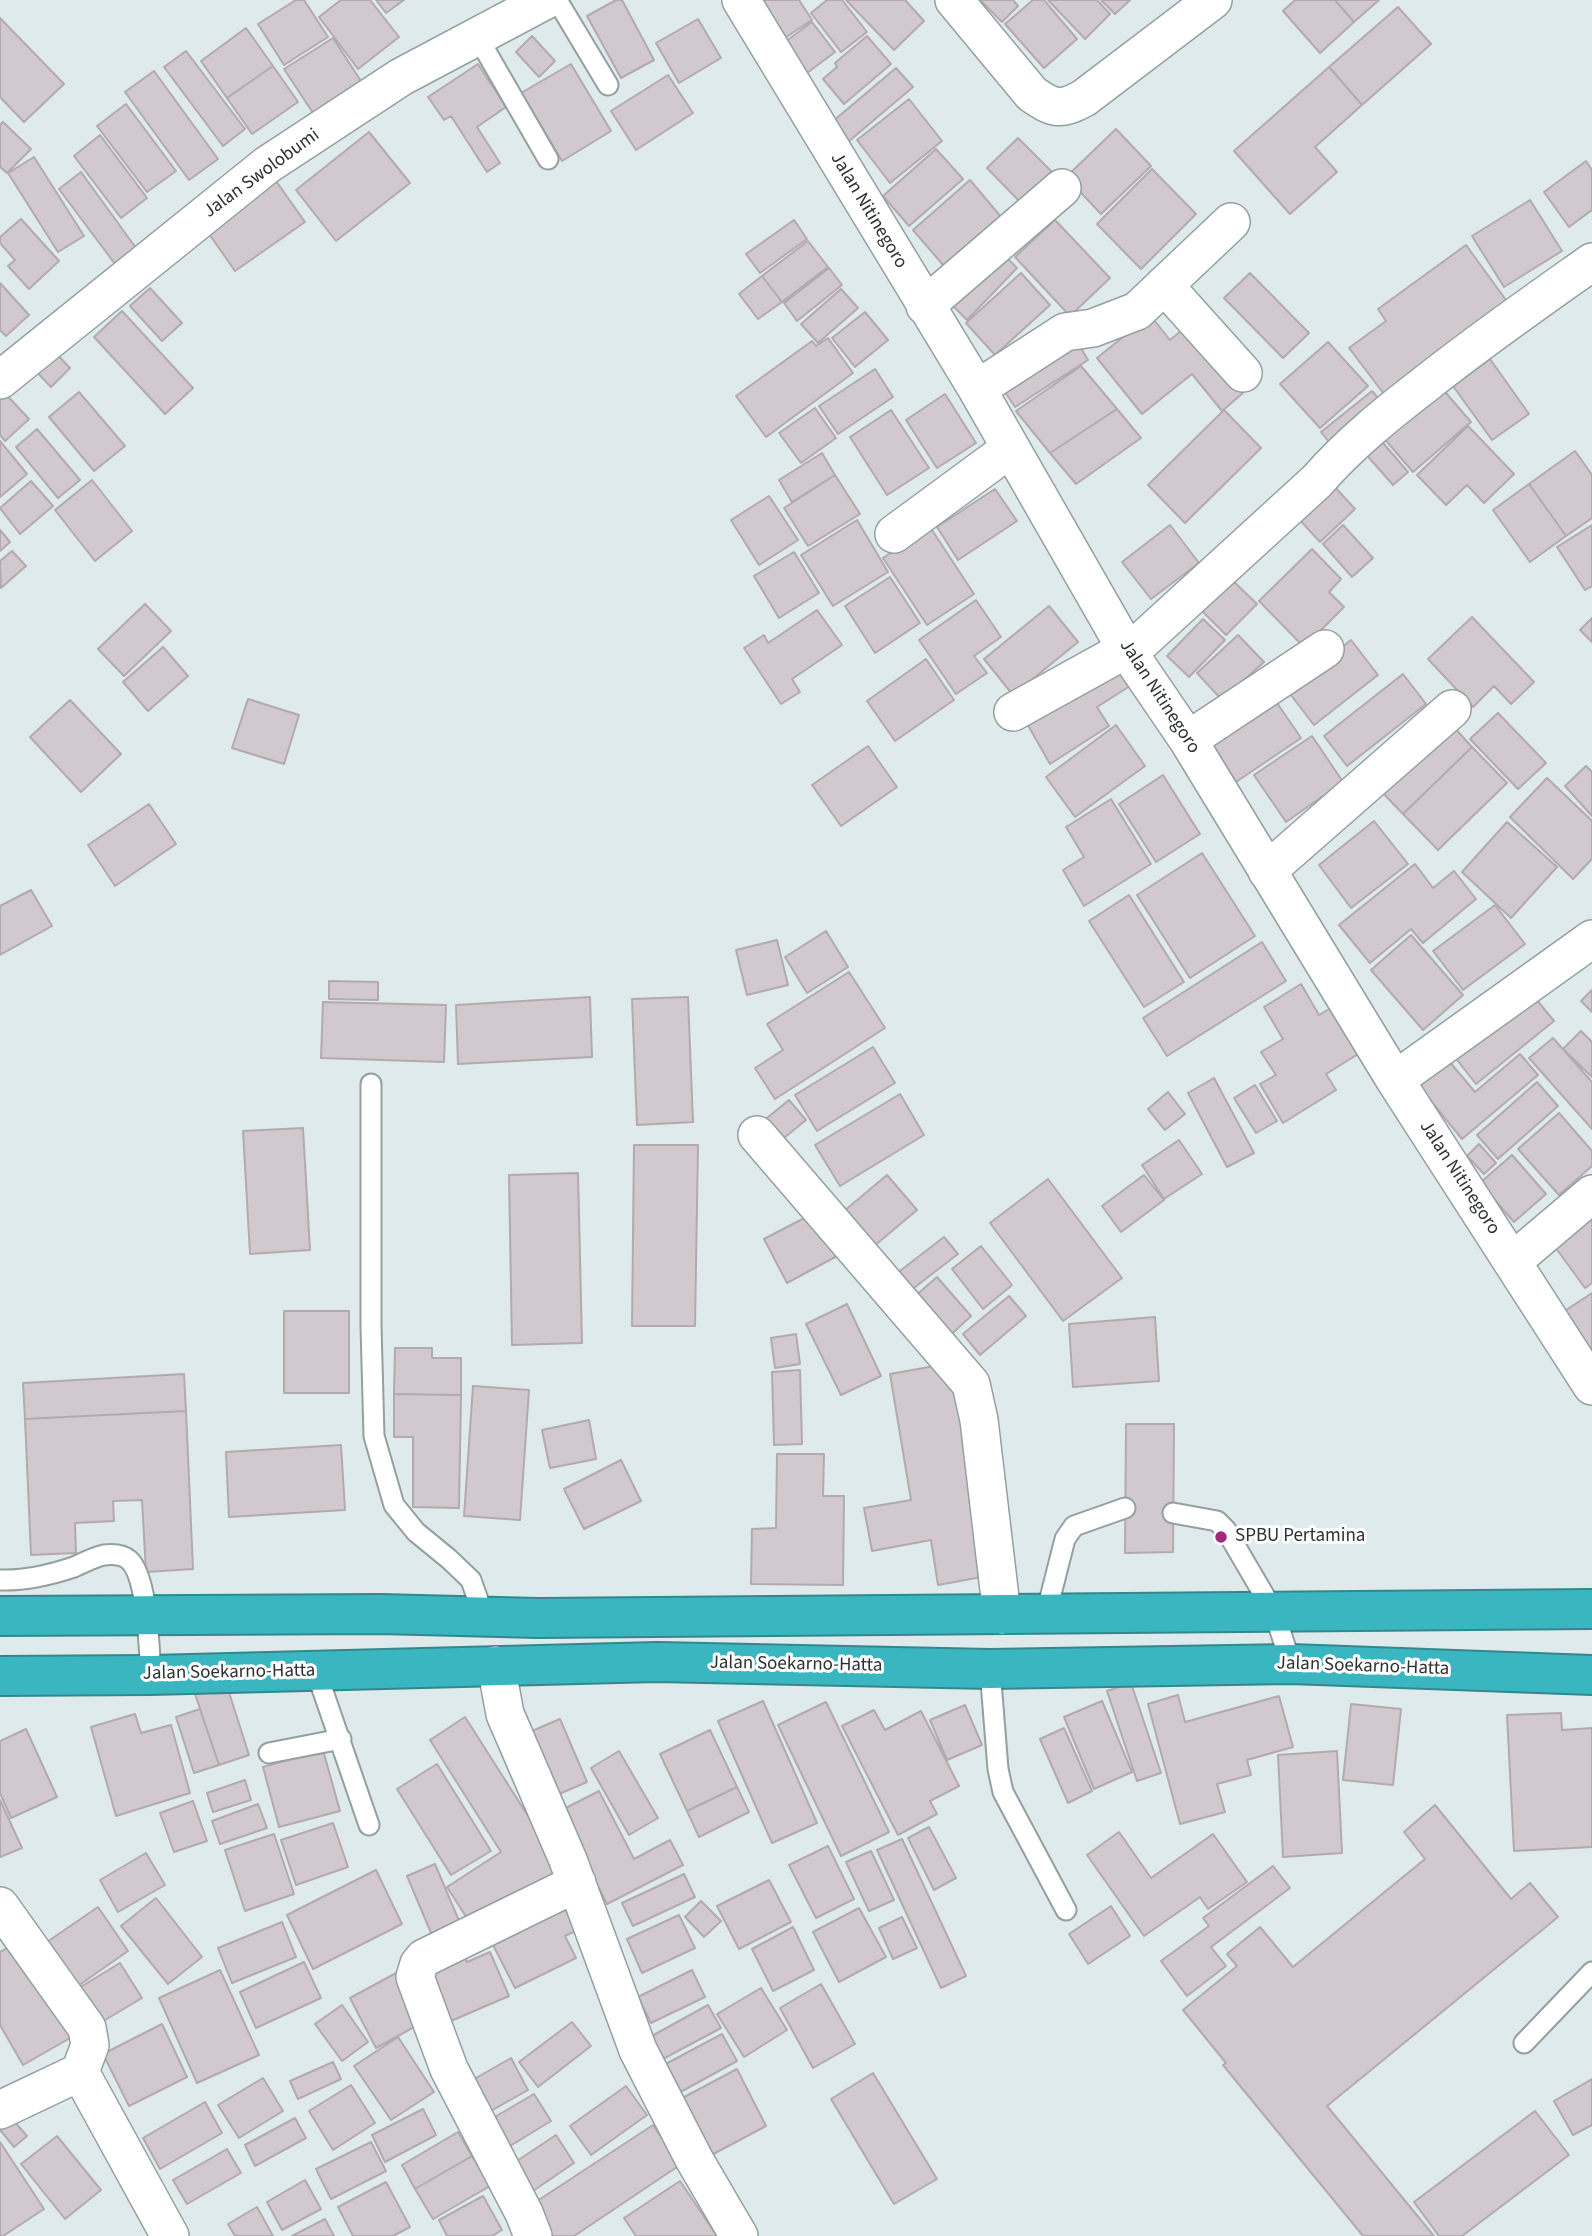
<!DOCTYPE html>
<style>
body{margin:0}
canvas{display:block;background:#deeaeb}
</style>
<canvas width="1592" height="2236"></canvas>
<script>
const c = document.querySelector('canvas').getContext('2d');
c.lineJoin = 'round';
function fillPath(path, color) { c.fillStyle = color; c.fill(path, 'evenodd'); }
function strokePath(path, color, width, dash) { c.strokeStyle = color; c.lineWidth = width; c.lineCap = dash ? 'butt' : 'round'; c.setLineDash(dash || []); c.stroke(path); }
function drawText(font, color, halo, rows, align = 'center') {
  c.font = font + ' "Source Sans 3",sans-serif'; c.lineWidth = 6; c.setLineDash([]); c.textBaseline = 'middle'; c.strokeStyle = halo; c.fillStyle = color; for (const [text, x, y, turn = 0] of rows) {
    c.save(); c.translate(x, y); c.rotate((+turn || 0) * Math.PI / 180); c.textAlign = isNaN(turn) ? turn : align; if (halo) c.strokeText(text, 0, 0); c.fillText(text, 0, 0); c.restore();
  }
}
const building = new Path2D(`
 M296,0H304L328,37L284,65L258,24Z
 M341,0H370L399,37L358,69L319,17Z
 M376,0H404L386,13Z
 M616,0H622L654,60L621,78L587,16Z
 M749,0H799L812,20L777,43Z
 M827,0H842L867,32L841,52L811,13Z
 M846,0H905L924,21L894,50Z
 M980,0H1013L1018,6L1002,22Z
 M1033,0H1044L1077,39L1044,68L1005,24Z
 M1048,0H1097L1110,14L1085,39Z
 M1101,0H1130L1115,14Z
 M1295,0H1335L1354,22L1320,53L1283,11Z
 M1335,0H1379L1354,22Z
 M1398,7L1431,44L1362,105L1329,67Z
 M0,18L64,84L24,122L0,97Z
 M698,19L721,58L679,83L656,43Z
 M812,22L835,52L803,76L781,45Z
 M246,28L273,66L227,98L201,61Z
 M532,36L555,61L539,77L516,52Z
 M867,36L891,64L844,104L823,79L837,67L835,63Z
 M333,38L361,81L313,113L284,69Z
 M186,51L245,129L223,146L164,67Z
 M478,64L506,107L477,127L500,163L487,172L451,116L444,120L428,97Z
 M571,64L611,131L562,161L521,93Z
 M273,66L298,102L252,134L227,98Z
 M1329,67L1362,105L1315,147L1337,172L1290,214L1234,151Z
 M896,68L913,87L848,142L832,122Z
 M154,71L218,159L189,180L125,92Z
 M668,75L693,113L636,150L611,111Z
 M909,99L942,141L890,183L857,140Z
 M126,104L176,171L147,192L97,126Z
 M3,122L31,149L7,173L0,167V125Z
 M1116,129L1151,166L1101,214L1066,177Z
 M369,132L410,183L336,241L296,190Z
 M100,135L147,198L121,218L74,156Z
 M1018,138L1055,175L1024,206L987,168Z
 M936,149L963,179L909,226L883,196Z
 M34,157L84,236L58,252L8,173Z
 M1586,161L1592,170V210L1569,227L1544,192Z
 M1152,169L1196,214L1141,269L1097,224Z
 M81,172L136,248L115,264L59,189Z
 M970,180L1007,224L950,273L913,230Z
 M276,181L305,222L235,271L207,231Z
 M1530,200L1562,251L1504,287L1472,236Z
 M21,219L59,261L29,289L8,266L15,260L0,243V237Z
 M794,220L807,239L760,273L746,254Z
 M1055,220L1110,278L1070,316L1015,257Z
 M808,241L828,267L782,302L762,276Z
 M1466,245L1511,307L1387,398L1349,348L1386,321L1378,309Z
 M1001,252L1017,268L967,320L950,303Z
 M829,268L842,285L797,321L784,303Z
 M1021,273L1050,305L995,355L966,323Z
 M1250,273L1309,333L1283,358L1224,298Z
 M762,276L782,302L758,319L739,294Z
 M0,283L29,315L6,336L0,330Z
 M150,288L182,323L162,341L130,306Z
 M841,289L858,308L818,343L801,324Z
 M122,311L193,388L165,414L94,337Z
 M865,312L888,340L855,367L832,338Z
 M1150,315L1170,340L1188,325L1243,393L1222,411L1192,374L1142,414L1097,358Z
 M1073,335L1088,360L1015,407L999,383Z
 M828,338L853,373L766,437L736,396L812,341L816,346Z
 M1328,342L1368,386L1320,428L1280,384Z
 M51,348L70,368L51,387L31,366Z
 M1490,359L1529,414L1492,440L1453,386Z
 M1081,366L1117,409L1050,453L1016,411Z
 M875,369L893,397L838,434L819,406Z
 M1434,379L1471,422L1413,472L1376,429Z
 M2,390L29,419L5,441L0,435V392Z
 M1372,391L1389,411L1337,452L1321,432Z
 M79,392L125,446L94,471L49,417Z
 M945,394L976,443L937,468L906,420Z
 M815,408L836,438L801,463L779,433Z
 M1117,409L1141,438L1076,484L1050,453Z
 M891,410L929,468L887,495L850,437Z
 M1224,410L1261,448L1185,523L1148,485Z
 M1468,426L1514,474L1484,503L1467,485L1446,505L1417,475Z
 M37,429L80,480L58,498L16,447Z
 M1371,429L1408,472L1393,485L1356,443Z
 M0,441L27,474L0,497Z
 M1575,451L1592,475V518L1566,536L1529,484Z
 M822,453L835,475L792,502L779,480Z
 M835,475L860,514L808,546L784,508Z
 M92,480L132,531L95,561L55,510Z
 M31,481L53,506L20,534L0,508Z
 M1529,484L1566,536L1530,562L1493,510Z
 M1333,485L1355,509L1320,542L1298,518Z
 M995,489L1017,521L958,560L937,527Z
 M769,496L798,540L759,565L731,520Z
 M857,520L888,572L833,606L801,555Z
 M1170,525L1199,563L1151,599L1122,562Z
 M1343,525L1373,558L1352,577L1323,544Z
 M1592,525V586L1585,590L1557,547Z
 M930,527L974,594L927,625L883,558Z
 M0,530L10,542L0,551Z
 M1312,549L1341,579L1329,592L1344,607L1304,647L1259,601Z
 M12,551L26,566L1,588L0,561Z
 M794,552L819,593L779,618L754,576Z
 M1228,576L1257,604L1226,635L1198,607Z
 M890,577L920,623L875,653L845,606Z
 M976,600L1001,637L974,656L987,673L956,694L919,640Z
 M145,604L171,631L124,676L98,649Z
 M1049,606L1078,642L1013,695L984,659Z
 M817,610L842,645L792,679L800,692L781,704L744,648L764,635L768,643Z
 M1472,617L1534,682L1511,704L1494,686L1473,707L1428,659Z
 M1592,618V642L1580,630Z
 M1203,619L1225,640L1189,677L1167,656Z
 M1238,635L1264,662L1222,700L1197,673Z
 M1351,640L1378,675L1314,725L1287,690Z
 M163,647L188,676L148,711L123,682Z
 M926,659L954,700L895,741L867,701Z
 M1112,659L1130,686L1097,707L1109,726L1050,764L1021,713Z
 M1403,674L1426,704L1347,766L1324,736Z
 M1273,697L1301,738L1236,782L1208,741Z
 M248,699L299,715L284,764L232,748Z
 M70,700L121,754L81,792L30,737Z
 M1498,713L1546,763L1518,789L1470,739Z
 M1116,725L1145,766L1075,817L1046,777Z
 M1452,725L1472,747L1403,814L1379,789Z
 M1312,736L1343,782L1286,822L1254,775Z
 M868,746L897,787L841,826L812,785Z
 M1472,747L1507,783L1438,850L1403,814Z
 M1586,766L1592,772V816L1565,786Z
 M1163,775L1200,834L1156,862L1119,804Z
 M1547,778L1592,821V859L1573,879L1510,817Z
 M1111,799L1151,864L1084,906L1063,870L1084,857L1066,827Z
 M149,804L176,844L115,886L88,845Z
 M1374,821L1408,864L1351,908L1319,865Z
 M1507,822L1557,867L1511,918L1462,872Z
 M1202,853L1255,936L1190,978L1137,895Z
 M1415,864L1433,888L1454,871L1476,899L1423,943L1411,929L1370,963L1339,925Z
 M31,890L52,926L0,955V906Z
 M1129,895L1184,982L1144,1007L1089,921Z
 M1495,905L1525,944L1463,990L1433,951Z
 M826,931L848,967L807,993L785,957Z
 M1411,935L1463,995L1423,1030L1371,970Z
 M777,940L788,985L747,995L736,950Z
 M1262,942L1286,981L1167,1056L1143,1018Z
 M849,972L885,1028L775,1099L755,1068L783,1050L767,1024Z
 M329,981L378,982V1000L329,999Z
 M1301,984L1319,1015L1336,1005L1363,1051L1326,1074L1336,1090L1283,1123L1260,1084L1276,1075L1261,1052L1283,1039L1264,1007Z
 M1592,990V1012L1581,1001Z
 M1531,993L1554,1021L1476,1084L1454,1056Z
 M590,997L592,1057L458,1064L456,1005Z
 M688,997L693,1122L637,1125L632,999Z
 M323,1002L446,1005L444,1062L321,1058Z
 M1581,1031L1592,1042V1077L1563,1049Z
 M1553,1038L1592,1082V1129L1529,1058Z
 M873,1047L895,1083L817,1131L795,1095Z
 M1443,1054L1475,1092L1520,1054L1538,1075L1462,1139L1413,1079Z
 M1214,1078L1254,1153L1227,1167L1188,1093Z
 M1537,1082L1558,1106L1498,1159L1477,1135Z
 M1255,1085L1277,1121L1256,1133L1234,1098Z
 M1168,1092L1185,1114L1165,1130L1148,1109Z
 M900,1094L924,1135L840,1186L815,1145Z
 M789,1100L806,1120L779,1142L762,1122Z
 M1559,1113L1592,1151V1166L1559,1195L1518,1149Z
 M303,1128L310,1250L250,1254L243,1131Z
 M1179,1140L1202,1174L1164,1199L1142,1165Z
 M1479,1144L1496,1163L1484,1174L1467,1156Z
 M634,1145H698L695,1326H632Z
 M1512,1155L1546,1194L1514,1222L1480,1183Z
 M578,1173L582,1343L512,1345L509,1175Z
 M887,1175L917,1210L861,1257L831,1222Z
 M1144,1175L1164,1200L1121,1232L1102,1206Z
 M1048,1179L1122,1278L1063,1321L990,1223Z
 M1592,1209V1283L1585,1288L1550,1240Z
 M814,1213L837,1256L787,1283L764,1239Z
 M944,1237L958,1254L910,1291L896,1274Z
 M981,1246L1012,1285L983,1309L952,1269Z
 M937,1277L971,1316L941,1344L906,1304Z
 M1592,1293V1357L1563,1312Z
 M1009,1296L1026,1316L980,1355L963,1334Z
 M847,1304L881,1376L841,1395L806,1324Z
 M284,1311H349V1393H284Z
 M1155,1317L1159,1381L1073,1387L1069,1324Z
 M796,1334L800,1364L775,1368L771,1338Z
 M395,1348H432V1358H461V1395L394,1394Z
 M951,1363L987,1576L938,1585L931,1540L872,1551L864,1508L911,1500L890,1374Z
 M800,1370L802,1444L774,1445L772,1372Z
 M184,1374L186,1411L25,1419L23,1383Z
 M473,1386L529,1390L520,1520L464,1516Z
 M394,1394L461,1395L459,1508L413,1507V1437H394Z
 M186,1411L193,1569L146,1572L142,1500L113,1501L114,1521L75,1523L76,1553L31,1555L25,1419Z
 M589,1420L596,1459L550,1468L542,1430Z
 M1126,1424H1174L1173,1552L1125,1553Z
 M341,1445L345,1510L229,1517L226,1452Z
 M777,1454H824L823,1496H844L843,1585L751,1584L752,1529L776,1528Z
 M621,1460L641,1501L584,1529L564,1489Z
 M226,1683L249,1755L219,1765L195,1694Z
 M1131,1683L1161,1773L1137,1781L1107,1691Z
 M1178,1695L1185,1722L1279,1696L1293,1747L1247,1760L1251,1775L1217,1784L1225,1812L1180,1824L1148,1704Z
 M763,1701L817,1823L772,1843L718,1721Z
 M1102,1701L1132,1772L1094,1789L1064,1717Z
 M826,1702L889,1832L841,1856L778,1725Z
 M1351,1704L1401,1709L1393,1785L1343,1780Z
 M965,1705L982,1745L947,1760L930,1720Z
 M200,1709L219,1765L194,1773L176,1717Z
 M874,1710L885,1730L921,1711L959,1786L930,1801L937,1814L898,1835L842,1726Z
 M1561,1713L1562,1730L1592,1728V1847L1514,1851L1507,1715Z
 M135,1714L141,1733L171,1725L190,1793L116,1816L91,1727Z
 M465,1717L563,1871L474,1929L447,1887L501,1852L430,1740Z
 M560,1719L587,1782L559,1794L532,1731Z
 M1064,1728L1092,1791L1068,1803L1040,1739Z
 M26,1729L57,1797L11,1818L0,1793V1741Z
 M710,1730L737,1787L687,1811L660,1754Z
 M323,1750L340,1811L279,1827L263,1767Z
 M619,1751L658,1818L629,1835L591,1768Z
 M1337,1751L1342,1853L1283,1857L1278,1755Z
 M437,1764L491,1851L451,1875L397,1789Z
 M245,1780L251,1800L213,1812L207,1793Z
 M737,1787L749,1812L699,1837L687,1811Z
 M599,1791L634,1859L670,1840L683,1865L607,1904L560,1811Z
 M0,1800L22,1848L0,1857Z
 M193,1801L207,1841L174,1852L160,1813Z
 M258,1804L267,1828L220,1844L212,1821Z
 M1435,1805L1511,1899L1530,1883L1558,1917L1327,2106L1434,2236H1363L1223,2065L1226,2063L1183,2010L1237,1966L1227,1954L1260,1927L1293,1967L1425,1859L1404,1832Z
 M333,1823L348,1867L296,1885L281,1840Z
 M929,1827L956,1878L934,1890L908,1838Z
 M1119,1832L1151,1878L1213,1834L1247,1882L1208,1909L1200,1897L1144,1936L1087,1855Z
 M274,1834L294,1894L245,1911L225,1850Z
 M902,1839L966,1976L941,1988L877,1850Z
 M828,1846L854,1899L816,1918L789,1865Z
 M871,1851L894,1900L869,1911L846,1862Z
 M146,1853L165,1885L118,1912L100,1880Z
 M435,1864L462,1928L434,1940L407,1876Z
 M1273,1866L1290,1888L1211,1947L1226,1966L1187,1996L1161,1961L1209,1926L1203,1918Z
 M376,1870L402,1924L313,1969L287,1915Z
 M684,1874L695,1897L633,1926L622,1903Z
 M769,1880L791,1922L739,1949L717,1906Z
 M570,1895L586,1926L565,1936L576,1958L515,1988L488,1935Z
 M156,1898L202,1957L168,1984L121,1926Z
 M701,1901L721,1921L704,1937L685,1917Z
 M1111,1906L1130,1936L1088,1964L1069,1934Z
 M98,1907L128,1951L75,1988L44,1944Z
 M859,1908L886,1957L839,1982L813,1932Z
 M679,1915L695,1948L642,1973L627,1939Z
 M902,1917L917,1948L893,1959L879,1928Z
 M282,1922L296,1957L232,1983L218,1948Z
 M793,1927L814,1970L773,1991L752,1949Z
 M17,1943L72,2037L23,2065L0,2025V1952Z
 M459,1945L467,1962L490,1952L509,1996L451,2021L431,1973Z
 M304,1962L321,1998L256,2028L240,1992Z
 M120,1963L142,1998L95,2026L74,1991Z
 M220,1970L259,2055L197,2083L159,1998Z
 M692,1970L705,1997L651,2023L638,1997Z
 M398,1972L425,2021L376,2048L350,1998Z
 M821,1984L855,2044L813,2068L780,2008Z
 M761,1988L787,2030L744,2057L717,2014Z
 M342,2005L368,2042L342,2061L315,2024Z
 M708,2005L721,2028L661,2060L650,2037Z
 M572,2022L591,2046L538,2087L519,2062Z
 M162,2024L187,2077L129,2106L103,2054Z
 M722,2034L737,2061L675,2095L660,2067Z
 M398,2037L434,2092L391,2120L354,2066Z
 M511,2058L528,2090L480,2117L462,2086Z
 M333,2062L341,2079L298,2099L290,2081Z
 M737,2069L766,2126L702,2160L673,2103Z
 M873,2073L937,2179L894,2204L831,2099Z
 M263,2078L283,2111L239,2138L218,2105Z
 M1592,2079V2125L1573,2135L1554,2101Z
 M351,2085L375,2123L333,2150L309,2111Z
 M626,2086L647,2115L591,2155L570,2126Z
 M534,2094L551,2121L505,2149L488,2121Z
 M205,2102L222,2133L160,2169L143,2138Z
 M423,2109L436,2135L385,2162L372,2135Z
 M1535,2111L1569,2155L1462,2236H1439L1414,2202Z
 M7,2113L27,2136L14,2147L0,2130V2118Z
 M295,2118L306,2138L255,2166L245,2145Z
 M653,2125L680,2165L574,2236H548L528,2207Z
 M458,2132L472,2156L415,2189L402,2165Z
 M556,2135L574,2163L530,2193L511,2165Z
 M57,2136L101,2190L65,2219L21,2164Z
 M0,2142L44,2209L3,2236H0Z
 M371,2142L386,2171L331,2199L316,2169Z
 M227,2149L241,2173L187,2204L173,2180Z
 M472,2156L490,2186L433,2219L415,2189Z
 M305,2180L321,2209L282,2230L267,2202Z
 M680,2181L717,2236H636L624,2218Z
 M386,2182L410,2227L393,2236H353L338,2207Z
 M483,2196L502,2230L492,2236H447L439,2220Z
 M257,2207L273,2236H235L228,2224Z
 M325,2219L334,2236H292Z`);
fillPath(building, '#d2c9ce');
strokePath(building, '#b3aaaf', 2);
const lane = new Path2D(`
 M557,0L608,85
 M477,36L548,159
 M371,1084V1326L374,1436L394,1505L416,1532L449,1559L471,1580L484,1617
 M1173,1513L1217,1521L1226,1530L1274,1612L1291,1664
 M0,1580C25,1581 50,1575 74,1567C83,1563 94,1557 104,1555C112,1554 122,1554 129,1560C148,1577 149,1650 151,1675
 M1046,1614L1065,1539L1074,1526L1125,1508
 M990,1669L998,1769L1003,1792L1066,1910
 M316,1671L369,1825
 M269,1753L341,1739
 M1524,2043L1592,1972`);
const street = new Path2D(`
 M741,0L977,389L1126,649L1188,740L1395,1080L1592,1386
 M954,0L1032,94C1054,109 1060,111 1084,98L1213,0
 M1164,285L1243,373
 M925,306L1062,188
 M0,380L267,165L401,77L546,0
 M977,389L1065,332L1093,328L1137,311L1231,222
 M894,534L1011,448
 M1013,712L1143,640L1317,481C1349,444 1389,412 1428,382C1481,340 1537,301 1592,262
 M1188,740L1325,649
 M1267,871L1452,709
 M1395,1080L1592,939
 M757,1135L971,1384L979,1420L1002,1615
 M1513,1261L1592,1194
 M496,1665L505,1714L568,1860L638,2050L694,2159L739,2236
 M0,1906L87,2028L90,2045L80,2072L170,2236
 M0,2110L80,2072
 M533,2236L524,2213L449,2069L415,1977L419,1964L424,1958L577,1883`);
const highway = new Path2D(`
 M0,1616L380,1614L538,1618L1592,1609
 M0,1676L151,1675L657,1662L990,1669L1291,1664L1592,1675`);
strokePath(lane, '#949fa0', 23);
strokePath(street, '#949fa0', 40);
strokePath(highway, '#34878d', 42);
strokePath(lane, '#fff', 19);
strokePath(street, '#fff', 37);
strokePath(highway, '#39b6bf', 38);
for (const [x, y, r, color] of [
 [1221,1537,7,"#a3277a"]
]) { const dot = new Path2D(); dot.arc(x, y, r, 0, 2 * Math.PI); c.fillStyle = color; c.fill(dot); strokePath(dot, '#fff', 2.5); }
drawText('19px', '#2c3131', '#fff', [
 ["Jalan Swolobumi",262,174,-36],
 ["Jalan Nitinegoro",868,211,59],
 ["Jalan Nitinegoro",1159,697,57],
 ["Jalan Nitinegoro",1459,1178,57],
 ["Jalan Soekarno-Hatta",796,1665,1],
 ["Jalan Soekarno-Hatta",1363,1667,2],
 ["Jalan Soekarno-Hatta",229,1673,-1]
]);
drawText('19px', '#2c3131', '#fff', [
 ["SPBU Pertamina",1235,1537]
], 'left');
</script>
